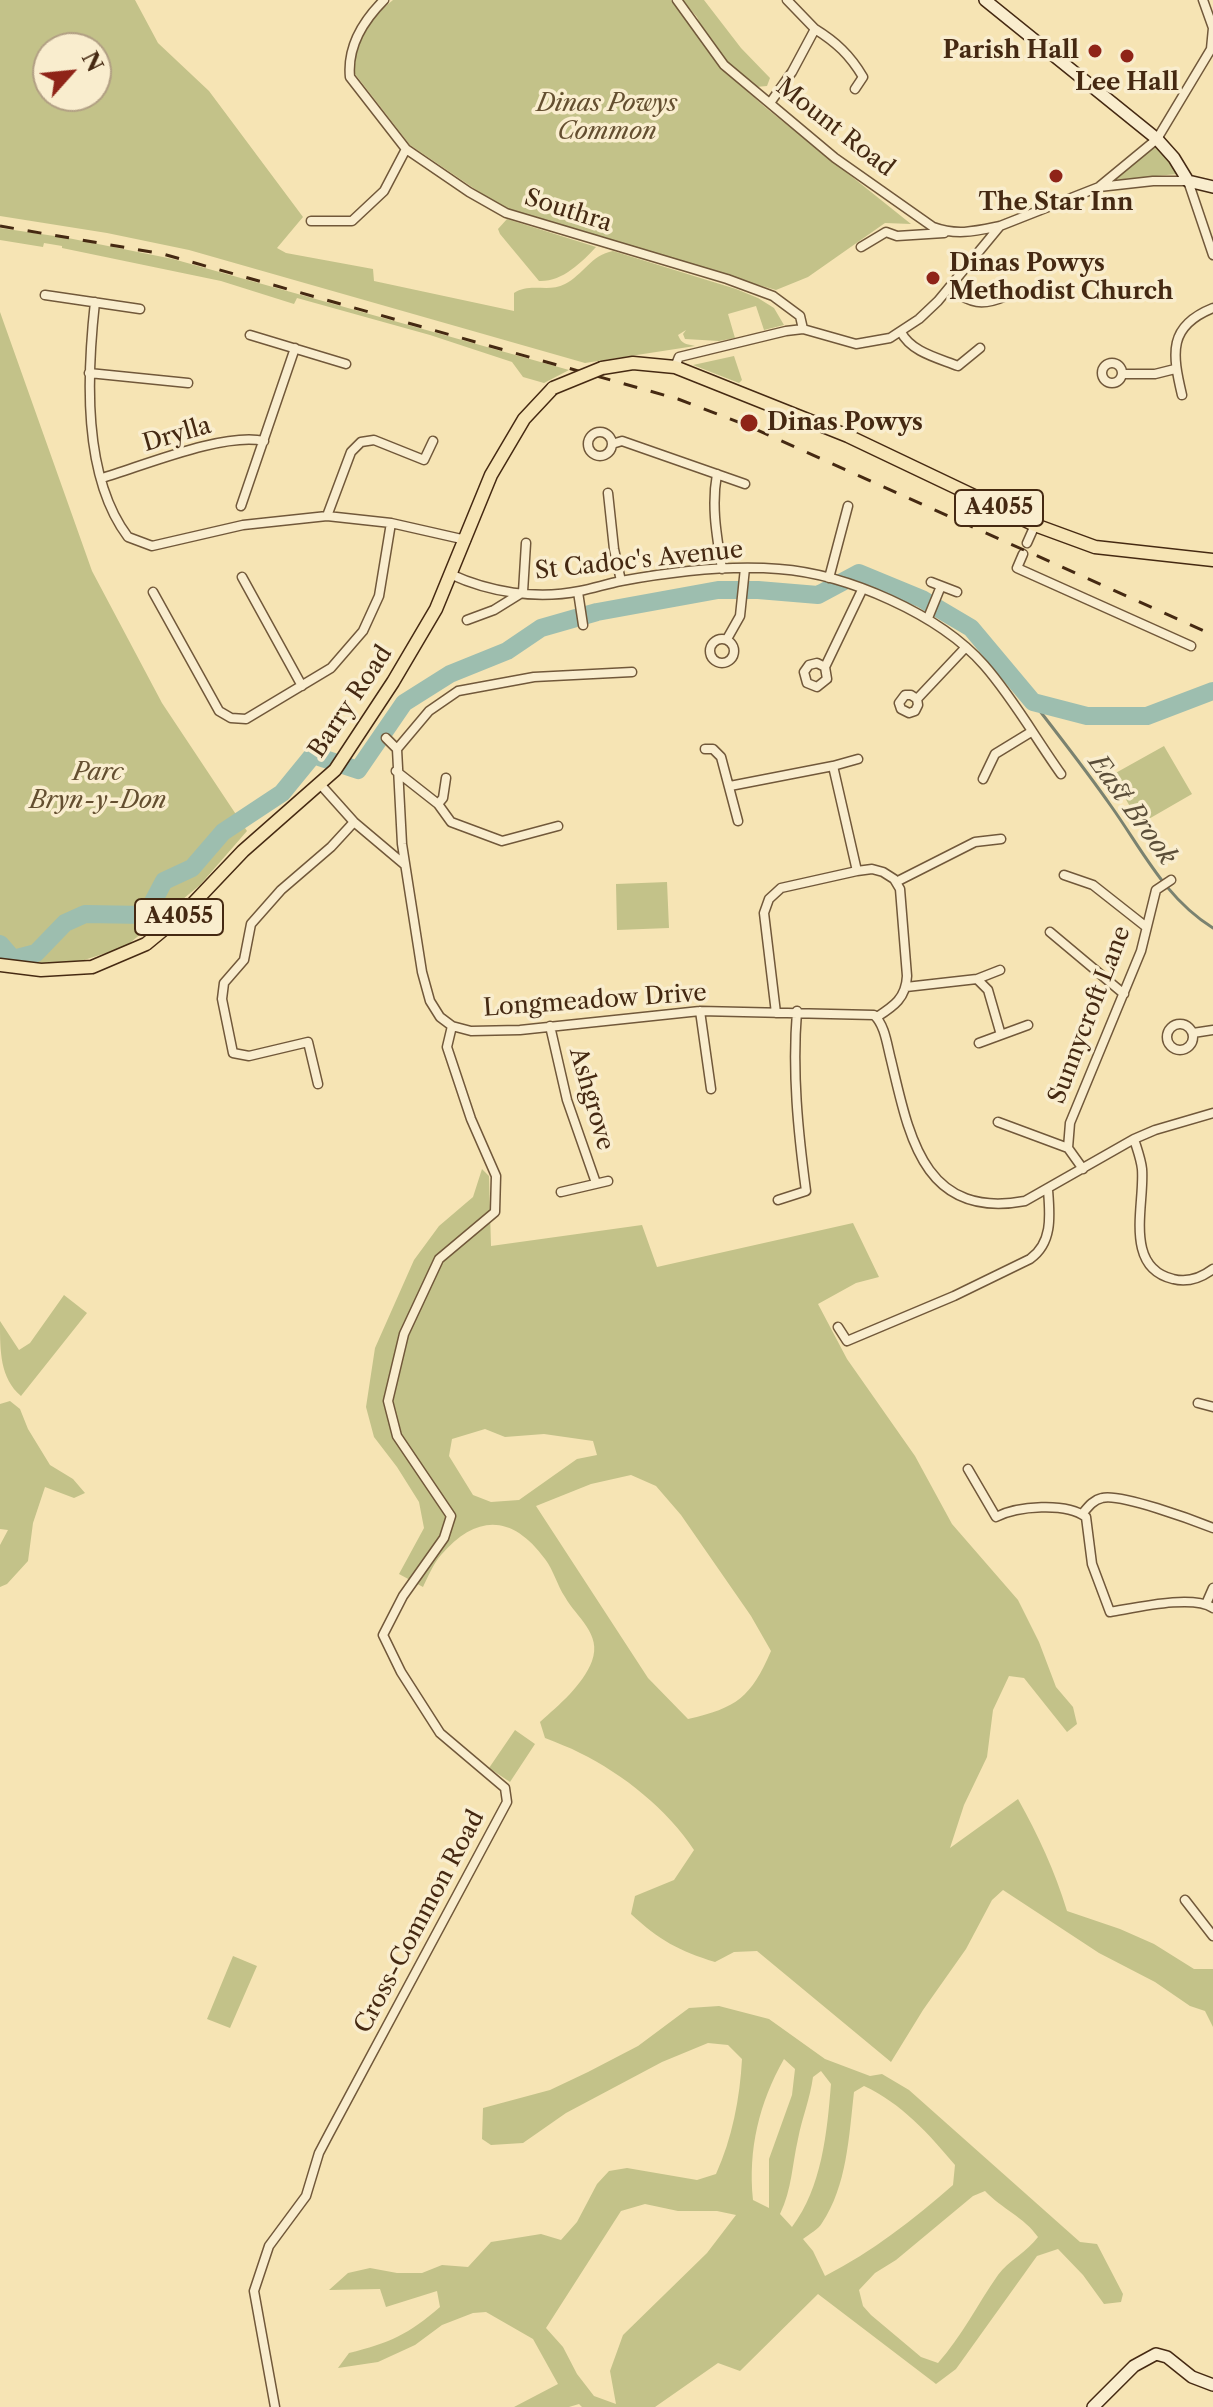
<!DOCTYPE html>
<style>
body{margin:0}
#map{position:relative;width:1213px;height:2407px;overflow:hidden;background:#f6e4b4;font-family:"Libre Caslon Text",serif}
canvas{display:block}
.north{position:absolute;left:32px;top:32px;width:80px;height:80px;box-sizing:border-box;background:#f9edce;border:2px solid #b19f83;border-radius:50%;rotate:63deg;font-size:22px;font-weight:700;line-height:32px;text-align:center;color:#452912}
.north::after{content:'';display:block;margin:auto;width:28px;height:36px;background:#8f2418;clip-path:polygon(50% 0,100% 100%,50% 72%,0 100%)}
</style>
<div id="map">
<canvas width="1213" height="2407"></canvas>
<div class="north">N</div>
</div>
<script>
const c = document.querySelector('canvas').getContext('2d');
c.lineJoin = 'round';
function fillPath(path, color) { c.fillStyle = color; c.fill(path, 'evenodd'); }
function strokePath(path, color, width, dash) { c.strokeStyle = color; c.lineWidth = width; c.lineCap = dash ? 'butt' : 'round'; c.setLineDash(dash || []); c.stroke(path); }
function drawText(font, color, halo, rows, align = 'center') {
  c.font = font + ' "Libre Caslon Text",serif'; c.lineWidth = 7; c.setLineDash([]); c.textBaseline = 'middle'; c.strokeStyle = halo; c.fillStyle = color; for (const [text, x, y, turn = 0] of rows) {
    c.save(); c.translate(x, y); c.rotate((+turn || 0) * Math.PI / 180); c.textAlign = isNaN(turn) ? turn : align; if (halo) c.strokeText(text, 0, 0); c.fillText(text, 0, 0); c.restore();
  }
}
fillPath(new Path2D(`
 M0,0H135L158,43L209,91L303,217L277,248L286,253L373,269L374,281L514,311V293C530,282 548,293 565,284C583,275 591,255 613,251L736,289L758,298L774,308L784,325L764,330L756,306L728,314L735,338L719,341L685,339L683,334L686,330L678,335C682,345 687,344 695,346L585,363L189,250L107,233L0,216ZM48,48H96V96H48Z
 M393,0H671L720,67L766,108L911,224L885,223L808,277L776,290L568,230L500,206L410,145L355,74C352,46 372,17 393,0Z
 M682,0H704L741,48L770,78L767,86L756,87L732,67L704,34L697,17Z
 M1156,146L1167,157L1177,174L1114,180Z
 M507,219L593,246L596,247C581,263 562,282 539,281L500,234L498,229Z
 M0,228L68,238L173,259L569,370L544,383L523,377L512,362L430,335L297,298L294,304L221,281L62,248V246L44,243L43,247L0,240Z
 M0,312L92,571L162,703L247,831L200,885L125,947L62,967L0,958Z
 M734,356L742,380L739,383L693,365Z
 M1164,746L1192,794L1140,824L1112,775Z
 M667,882L669,928L617,930L616,884Z
 M482,1169L489,1176L491,1246L642,1225L657,1267L853,1223L879,1277L856,1283L818,1304L847,1359L915,1456L952,1524L1018,1600L1039,1642L1056,1687L1073,1707L1077,1724L1067,1732L1024,1678L1009,1676L993,1710L987,1757L964,1805L950,1848L1018,1799C1038,1835 1055,1871 1067,1911L1120,1929L1154,1944L1194,1969H1213V2027L1205,2011L1190,2006L1155,1982L1099,1953L1003,1890L992,1900L966,1949L923,2010L891,2062L757,1951L734,1952L715,1962C679,1951 659,1940 631,1914L635,1896L674,1880L694,1850C668,1810 623,1774 580,1753C569,1747 557,1743 545,1738L540,1722C559,1705 583,1685 592,1661C602,1634 577,1618 565,1597C557,1585 554,1571 545,1559C513,1515 477,1513 441,1555C433,1564 428,1577 423,1587L399,1574L424,1528L419,1502L397,1467L374,1437L366,1407L375,1348L414,1260L439,1226L473,1197ZM485,1429L505,1437L544,1434L593,1441L597,1455L577,1459L519,1500L491,1502L473,1495L449,1456L452,1439ZM631,1475L656,1486L681,1515L751,1616L771,1651C751,1697 737,1708 688,1719L648,1678L536,1506L591,1484Z
 M64,1295L87,1313L21,1396C0,1378 0,1352 0,1321L19,1350L30,1343Z
 M10,1401L20,1409L28,1429L50,1465L73,1479L85,1493L74,1498L45,1487L33,1523L28,1561L7,1584L0,1587V1545L8,1530L0,1529V1404Z
 M515,1730L535,1744L510,1782L489,1768Z
 M233,1956L257,1966L230,2028L207,2019Z
 M719,2006L769,2019L825,2059L870,2076L882,2074L909,2090L1080,2242L1097,2244L1123,2294L1121,2302L1104,2304L1083,2275L1058,2249L1037,2256L956,2369L936,2384L818,2294L740,2371L718,2363L655,2407H582L579,2404L569,2407H514L558,2384L533,2339L486,2312L473,2313L442,2325L415,2345L378,2362L338,2368L349,2353C389,2343 408,2335 440,2307L437,2291L386,2307L380,2289L329,2290L348,2273L370,2268L397,2273H422L442,2265L468,2267L491,2242L541,2234L561,2240L577,2222L597,2184L609,2171L627,2168L697,2180L716,2174C732,2139 740,2098 742,2059L728,2045L708,2043L662,2062L566,2113L523,2143L491,2145L482,2139L483,2108L550,2090L588,2072L638,2046L689,2008ZM784,2059L795,2069L792,2095L769,2159V2208L753,2200C748,2149 759,2103 784,2059ZM821,2071L831,2084C827,2133 822,2187 792,2227L780,2214C792,2189 792,2165 798,2139C802,2118 810,2099 813,2077ZM864,2086C901,2103 929,2134 955,2165L953,2185C914,2219 872,2252 825,2276L813,2251L803,2239C809,2234 818,2230 822,2223C847,2186 849,2136 854,2092ZM985,2191C1002,2209 1024,2217 1038,2237C1027,2252 1008,2261 998,2275C977,2305 962,2336 938,2363L921,2357L871,2315L863,2306L859,2290L875,2273L896,2260L973,2196ZM645,2204L678,2211H717L736,2215L707,2253L623,2335L610,2371L616,2404L594,2396L577,2374L563,2347L546,2328L621,2211Z`), '#c3c289');
strokePath(new Path2D(`
 M1033,702C1059,736 1086,770 1111,806C1143,851 1165,898 1213,928`), '#7a8270', 3);
strokePath(new Path2D(`
 M0,944L13,959L36,953L65,923L85,914L146,915L164,881L192,868L223,832L282,793L313,755L358,770L404,703L450,674L507,651L541,628L597,612L718,590H758L818,595L859,573L922,599L971,628L1033,702L1087,716H1147L1213,691`), '#9dbeaf', 18);
const street = new Path2D(`
 M384,0C363,21 347,46 350,77L406,149L469,192L506,213L727,279L773,296L800,316L803,329
 M677,0L724,65L835,158L933,227C957,236 976,231 1000,226
 M815,29C836,42 850,55 863,77L855,89
 M770,103L792,72L815,29L787,0
 M1100,186L1157,139L1211,49L1213,28L1203,0
 M311,221H352L384,191L406,149
 M861,247L886,232L897,236L944,233
 M949,289C972,303 981,307 1006,296
 M45,295L140,309
 M95,302C87,374 82,476 128,537L152,546L243,525L327,516L391,523L466,540
 M901,332C911,352 938,358 958,366L980,348
 M250,335L346,364
 M1102 373a10 10 0 1 1 20 0a10 10 0 1 1-20 0Z
 M675,367L679,357L786,331L803,329L856,344L890,338L919,319L938,301L1000,226L1099,187L1153,181H1188L1213,255
 M89,373L188,383
 M1122,374H1155L1175,369
 M1182,395C1172,353 1168,326 1213,308
 M588 444a12 12 0 1 1 24 0a12 12 0 1 1-24 0Z
 M612,444L622,441L745,484
 M717,474C711,507 717,537 722,569
 M102,478C143,466 224,432 264,441
 M608,493L614,549L621,581
 M241,506L295,348
 M327,516L351,452L361,442L374,440L424,460L433,441
 M1027,543L1035,525
 M1023,554L1017,568L1191,646
 M450,574C489,592 536,600 580,591C594,588 607,584 621,581C670,572 730,565 779,569C847,574 939,614 984,665C1013,698 1036,739 1061,774
 M242,577L302,686
 M829,578L848,506
 M931,582L957,592
 M153,592L219,711L231,718L246,719L331,668L363,631L379,596L391,523
 M578,592L583,625
 M928,618L941,586
 M467,620L494,610L523,592L526,543
 M727,639L740,616L745,568
 M710 651a12 12 0 1 1 24 0a12 12 0 1 1-24 0Z
 M825,667L817,663L809,665L804,672L807,683L817,687L827,679L825,667L862,590
 M917,699L911,695H905L899,703L901,709L909,713L915,711L918,705L917,699L966,647
 M386,738L397,749L402,844L422,972L430,1001L440,1017L452,1026L471,1031L520,1030L700,1011L874,1015C885,1025 887,1045 891,1060C909,1135 923,1220 1025,1201L1134,1139L1155,1130L1213,1113
 M397,749L429,711L458,691L534,677L632,672
 M705,749H713L721,757L738,821
 M833,766L858,759
 M396,771L438,804L451,822L502,841L558,826
 M983,779L995,754L1031,732
 M320,784L354,822L405,865
 M730,786L833,766L857,871
 M438,804L443,798L446,778
 M1064,875L1093,885L1145,926
 M896,882L975,842L1001,839
 M1050,932L1124,994
 M977,979L1000,970
 M906,987L977,979L988,990L1001,1035
 M700,1011L711,1089
 M776,1013L764,913L769,899L781,888L857,871L872,869L883,872L894,879L900,889L907,976C906,998 894,1006 877,1017
 M1167 1037a13 13 0 1 1 26 0a13 13 0 1 1-26 0Z
 M550,1026L567,1100L596,1183
 M1193,1033L1213,1030
 M979,1043L1028,1025
 M318,1084L308,1042L249,1056L233,1053L222,999L224,983L244,960L251,924L281,890L331,847L354,822
 M998,1122L1068,1148
 M1134,1139C1137,1149 1141,1159 1142,1169C1145,1204 1123,1267 1173,1279C1188,1283 1201,1278 1213,1269
 M1083,1169L1068,1148L1070,1123L1141,951L1156,890L1171,880
 M561,1192L608,1181
 M778,1200L806,1191C798,1131 792,1072 797,1011
 M838,1327L847,1341L954,1296L1030,1259C1053,1243 1050,1215 1048,1190
 M1198,1403L1213,1407
 M968,1469L996,1517C1017,1506 1066,1502 1086,1517L1092,1564L1110,1612C1135,1608 1193,1594 1213,1608
 M1083,1513C1088,1507 1093,1500 1102,1498C1120,1493 1193,1520 1213,1528
 M1206,1604L1213,1588
 M1185,1900L1213,1936
 M275,2407L254,2291L269,2246L306,2196L319,2153L329,2134L507,1802L505,1788L440,1733L401,1672L383,1635L403,1596L444,1538L451,1516L397,1436L388,1401L404,1334L439,1259L495,1212L496,1176L471,1119L447,1047L452,1026`);
const secondary = new Path2D(`
 M985,0L1157,139L1174,158L1188,181L1213,187
 M1093,2407L1134,2366L1156,2354L1167,2357L1192,2377L1213,2385`);
const primary = new Path2D(`
 M602,368L633,363L675,367L848,436L1035,525L1095,547L1213,560
 M0,965L41,970L92,967L146,944L186,911L243,851L335,770L393,682L436,609L491,475L524,419L553,388`);
strokePath(street, '#71583a', 11);
strokePath(secondary, '#452912', 14);
strokePath(primary, '#452912', 15);
strokePath(street, '#f9edce', 8);
strokePath(secondary, '#f9edce', 11);
strokePath(primary, '#f6e4b4', 12);
strokePath(new Path2D(`
 M0,226L163,254L678,399L746,425L1213,635`), '#452912', 3, [14, 14]);
const primaryBridge = new Path2D(`
 M553,388L602,368`);
strokePath(primaryBridge, '#452912', 15, []);
strokePath(primaryBridge, '#f6e4b4', 12);
for (const [x, y, r, color] of [
 [1095,51,8,"#8f2418"],
 [1127,56,8,"#8f2418"],
 [1056,176,8,"#8f2418"],
 [933,278,8,"#8f2418"],
 [749,423,10,"#8f2418"]
]) { const dot = new Path2D(); dot.arc(x, y, r, 0, 2 * Math.PI); c.fillStyle = color; c.fill(dot); strokePath(dot, '#f9edce', 3); }
for (const [x, y, w] of [
 [999,508,88],
 [179,917,88]
]) { const box = new Path2D(); box.roundRect(x - w / 2, y - 18, w, 36, 6); c.fillStyle = '#f9edce'; c.fill(box); strokePath(box, '#452912', 2); }
drawText('bold 22px', '#452912', null, [
 ["A4055",999,508],
 ["A4055",179,917]
]);
drawText('bold 24px', '#452912', '#f9edce', [
 ["Parish Hall",1079,51,"right"],
 ["Lee Hall",1127,83],
 ["The Star Inn",1056,203],
 ["Dinas Powys",949,264,"left"],
 ["Methodist Church",949,292,"left"],
 ["Dinas Powys",767,423,"left"]
]);
drawText('italic 24px', '#644f30', '#f9edce', [
 ["Dinas Powys",607,104],
 ["Common",607,132],
 ["Parc",98,773],
 ["Bryn-y-Don",98,801]
]);
drawText('24px', '#452912', '#f9edce', [
 ["Mount Road",835,128,38],
 ["Southra",568,211,18],
 ["Drylla",177,435,-16],
 ["St Cadoc's Avenue",639,561,-6],
 ["Barry Road",351,702,-56],
 ["Longmeadow Drive",595,1001,-4],
 ["Sunnycroft Lane",1090,1015,-69],
 ["Ashgrove",591,1099,74],
 ["Cross-Common Road",420,1922,-62]
]);
drawText('italic 26px', '#5b4e39', '#f9edce', [
 ["East Brook",1132,810,54]
]);
</script>
